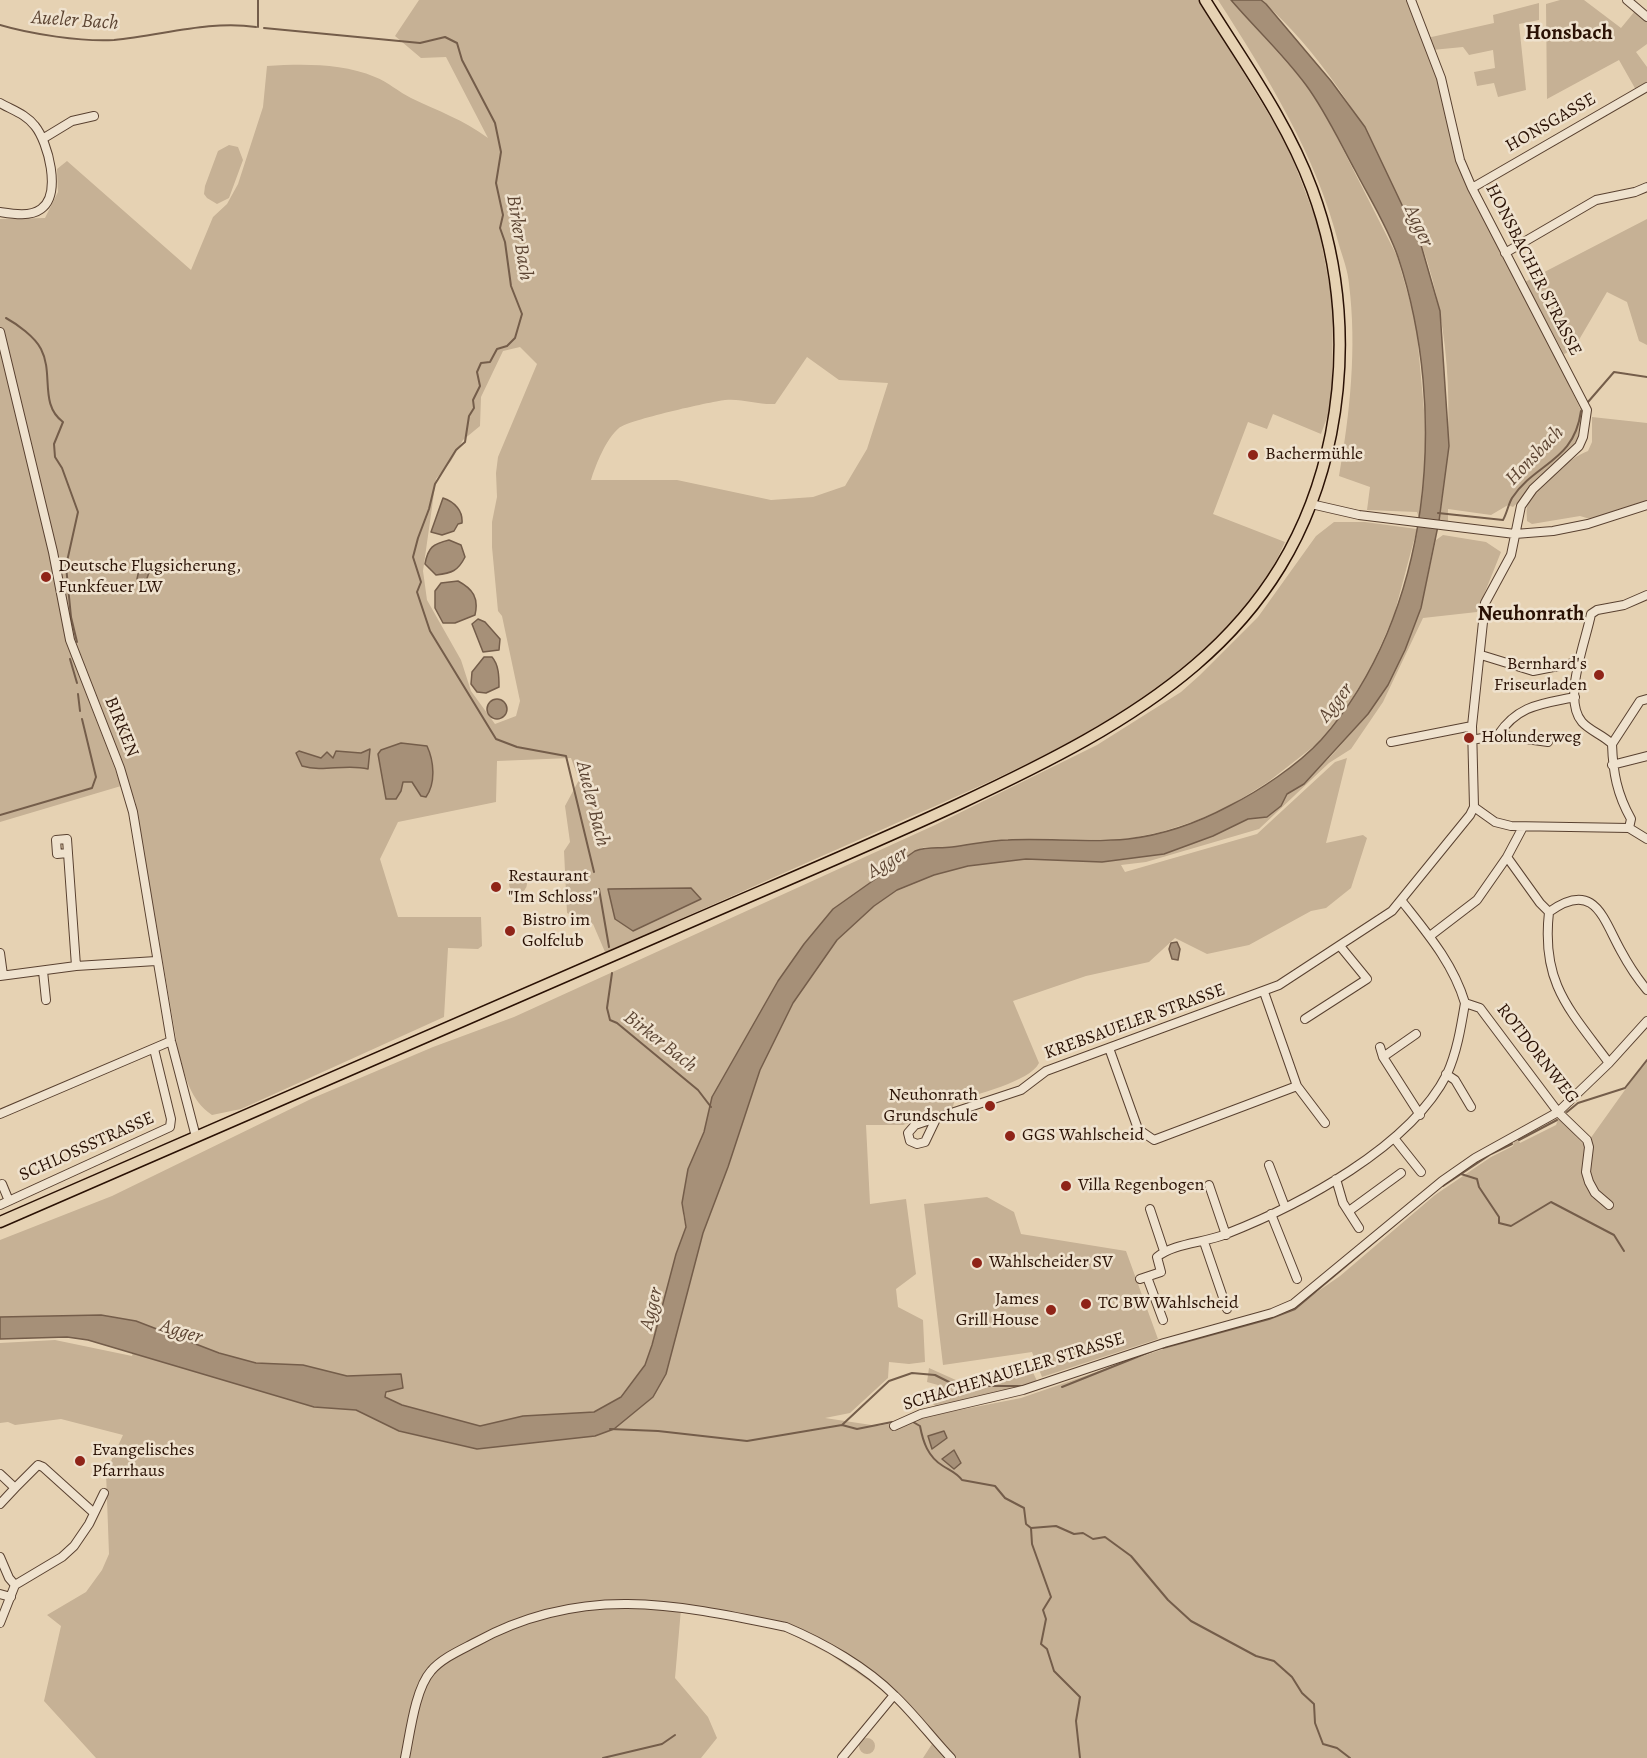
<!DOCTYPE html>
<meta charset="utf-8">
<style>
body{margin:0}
canvas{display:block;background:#e6d2b3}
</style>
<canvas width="1647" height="1758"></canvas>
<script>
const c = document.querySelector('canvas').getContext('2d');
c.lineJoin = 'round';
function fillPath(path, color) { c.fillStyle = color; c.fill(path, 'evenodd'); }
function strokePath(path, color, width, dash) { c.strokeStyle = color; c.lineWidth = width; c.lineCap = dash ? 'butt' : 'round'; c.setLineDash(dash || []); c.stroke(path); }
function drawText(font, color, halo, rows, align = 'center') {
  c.font = font + ' Alegreya,serif'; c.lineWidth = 5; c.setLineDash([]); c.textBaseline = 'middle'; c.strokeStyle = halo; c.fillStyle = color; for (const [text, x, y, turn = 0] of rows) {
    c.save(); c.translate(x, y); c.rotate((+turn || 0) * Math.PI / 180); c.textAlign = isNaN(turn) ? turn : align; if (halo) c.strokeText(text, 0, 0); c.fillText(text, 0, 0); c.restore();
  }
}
fillPath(new Path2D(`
 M419,0H1199L1287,144L1318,225L1333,304L1332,388L1329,412L1321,434L1273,414L1267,429L1248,422L1213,514L1285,542C1223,689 1018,769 881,830C799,866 718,902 636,939L605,952L593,924L567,913L564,851L570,842L565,806L579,780L571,758L497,761L496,802L398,822L380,859L398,917H481L482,946L478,949L448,948L444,1017L241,1109L212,1115C190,1100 185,1076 178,1050L135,801L71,632L54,552C57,641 93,704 121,786L0,822V219L45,218L58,192L57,169L67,161L191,270L213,217L227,204L238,184L263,107L267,66C303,64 341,63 375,77C388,82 399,92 411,98C438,111 464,120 488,138L446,57L421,58L395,36ZM520,347L537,364L498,457L496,473L497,497L492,522V547L498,611L502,616L520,701L516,716L495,724L471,691L461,660L427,600L423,571L436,479L451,461L463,440L480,426L481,397L503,351ZM807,357L839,380L888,383L867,449L845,486L813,497L771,500L677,480H591C596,464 606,439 619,428C629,420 709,402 725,400C741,398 759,405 775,404Z
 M1218,0H1231L1305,83L1324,112L1397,256L1416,323L1424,410L1426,452L1419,518L1417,512L1367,510L1370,487L1339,476C1350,413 1357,348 1349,284C1348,271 1343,258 1339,245C1316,154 1268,78 1218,0Z
 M1261,0H1407L1437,77L1454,150L1580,408L1585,411L1581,435L1567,454L1513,507L1508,505L1491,515L1448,509V522L1439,521C1454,431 1453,332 1422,246C1415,227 1402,211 1395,193C1369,125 1316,48 1261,0Z
 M1560,0H1584L1621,28L1635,11L1647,20V44L1636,52L1647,67V84L1636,90L1619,60L1547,99L1546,4Z
 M1539,3V20L1519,24L1526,90L1498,97L1494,83L1477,86L1474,72L1495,68L1493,50L1469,55L1463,47L1432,50L1427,38L1494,23L1493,15Z
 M229,145L238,147L243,160L229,198L217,204L207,198L204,194L205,186L218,151Z
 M1647,219V345L1639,341L1627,302L1607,292L1573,350L1564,354L1525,282Z
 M1592,417L1647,423V500L1590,519L1580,516L1532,524L1527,521C1527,516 1526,511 1527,507C1534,489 1570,457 1588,451L1592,442Z
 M1334,522H1365L1417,529L1394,615L1370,670L1344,711L1318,743L1268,782L1228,807L1195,821L1161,832L1127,839L1003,840L948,848L925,847L915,851L833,909L804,944L778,981L713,1097L704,1132L688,1169L683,1215L686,1227L676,1254L652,1345L645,1365L620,1397L594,1412L523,1416L480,1426L402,1405L385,1397L400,1374L347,1376L303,1365L256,1363L219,1353L120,1318L101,1315L0,1317V1240L112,1196L313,1098L433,1047L514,1017L935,825L1097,745L1181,692L1200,675L1258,617L1316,536Z
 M1443,535L1486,542L1501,552L1477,612L1423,618L1383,702L1351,749L1329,763L1259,829L1146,862L1121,865L1125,872L1257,834L1335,762L1347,758L1326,843L1363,835L1367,838L1351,888L1326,908L1311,911L1249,945L1207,954L1175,938L1149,962L1086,976L1013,1001L1039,1063C1030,1082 975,1094 954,1102L953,1107L903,1125H866L870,1204L906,1199L916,1274L896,1289L898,1307L923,1320L925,1362L909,1364L889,1362L888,1378L850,1413L825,1418L878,1426L1021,1398L1169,1347L1228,1330L1304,1301L1340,1276L1435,1195L1491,1157L1513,1146L1514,1141L1518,1139L1520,1143L1556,1125L1559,1117L1585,1146L1647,1059V1758H923L932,1744L890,1695L831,1655L783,1630L681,1609L675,1678L708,1717L717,1738L701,1758H96L44,1701L61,1626L47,1615L86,1592L102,1570L109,1554L106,1472L123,1435L61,1419L15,1425L8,1422L0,1423V1343L55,1340L132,1356L133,1352L314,1407L356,1410L399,1431L476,1449L595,1436L614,1429L653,1397L666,1374L703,1233L728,1167L760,1070L793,1003L837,940L874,906L897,890L934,875L968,866L1026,859L1102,862L1164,854L1213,836L1248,819L1267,817L1281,806L1287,794L1304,784L1333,754L1368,714L1388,685L1421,608L1436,540Z
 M509 884a9 9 0 1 1 18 0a9 9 0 1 1-18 0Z
 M987,1197L1014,1212L1021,1234L1126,1251L1158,1339L1042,1377L1032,1352L943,1365L924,1204Z
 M1029,1364L1037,1381L1025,1387L938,1408L929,1401L938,1385L927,1382L929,1368L958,1381L1017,1377Z
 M859 1746a8 8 0 1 1 16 0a8 8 0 1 1-16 0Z`), '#c6b195');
const water = new Path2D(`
 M1231,0H1261L1266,4L1331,81L1365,127L1421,245L1440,311L1449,446L1439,521L1421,608L1405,650L1388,685L1368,714L1304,784L1287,794L1281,806L1267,817L1248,819L1213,836L1164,854L1102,862L1026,859L968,866L934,875L897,890L874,906L837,940L793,1003L760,1070L728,1167L703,1233L666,1374L653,1397L614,1429L595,1436L477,1449L399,1431L356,1410L314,1407L88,1340L67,1337L0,1339V1317L101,1315L136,1321L219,1353L256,1363L303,1365L347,1376L401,1374L403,1388L386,1392L385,1397L402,1405L480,1426L523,1416L594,1412L621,1397L645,1365L652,1345L676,1254L686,1227L682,1203L688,1169L704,1132L712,1097L778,981L804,944L833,909L915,851C929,846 939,849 952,847C971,845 989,840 1008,840C1048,838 1088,843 1128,839C1162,835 1199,822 1229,806C1259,791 1298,765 1321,740C1432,615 1449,411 1398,257C1388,228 1370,199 1356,172C1340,143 1326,112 1306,85C1284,55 1255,28 1231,0Z
 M443,498C455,502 463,511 462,523L458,524L454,531L442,535L431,532Z
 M449,540L461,545L465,557C458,571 452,573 436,575L425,564C428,547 433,544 449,540Z
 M147,561L151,567L146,581H140L137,579L140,565Z
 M458,581C473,589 479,598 475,615L455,623H443L435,608V591L441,583Z
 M478,619L485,622L500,639L499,650L483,652L472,624Z
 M484,657H492C499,665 499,677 499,687L486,693L477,692L471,684L472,672Z
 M487 709a10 10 0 1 1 20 0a10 10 0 1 1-20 0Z
 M401,743L427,746C434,761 436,783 426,797L421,796L412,782H403L401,791L396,799H386L378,754L381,750Z
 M370,749L368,769C345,763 324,773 302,766L296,753L299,751L321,758L327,752L333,758L336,751L361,753Z
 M691,888L701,899L633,931L615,919L608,889Z
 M1177,942L1180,949L1178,960L1172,959L1169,949L1171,943Z
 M944,1431L947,1438L932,1449L928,1436Z
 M954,1450L961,1463L954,1469L942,1459Z`);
fillPath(water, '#a69078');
strokePath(water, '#745d4a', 1.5);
strokePath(new Path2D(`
 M0,25C30,34 82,42 114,40C161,36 208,20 256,27
 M258,27V0
 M264,28L420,43L445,37L457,43L462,60L495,123L501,152L496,183L503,215L500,228L505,242L511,286L522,314L515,338L507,346L497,349L490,362L481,363L477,372L480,386L473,400L474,408L469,416L465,442L456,450L435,484L429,509L418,538L413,557L421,582L417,592L430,631L496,739L517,747L566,756L594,872
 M6,318C17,324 35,337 41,349C54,374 39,404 63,422L54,444L55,457L62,468L78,512L66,566L71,617L77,642
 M1588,402L1614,372L1647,377
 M1438,513L1503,520C1507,513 1508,505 1512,498C1536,462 1574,462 1581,411
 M70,659L77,683
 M78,694L80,711
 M0,815L92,788L96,777L82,719
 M599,889L609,947
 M612,973L607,1008L610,1020L617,1023L698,1090L711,1107
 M1567,1112L1578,1103L1625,1088L1647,1060
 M1519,1140L1557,1120
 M1461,1174L1477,1179L1479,1187L1499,1217V1223L1511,1226L1551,1202L1614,1235L1624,1251
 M1443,1186L1491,1154L1512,1144
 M1163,1348L1269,1319L1295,1309L1410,1212
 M1062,1387L1152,1351
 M913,1422L920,1426C923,1442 928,1457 943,1466C951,1471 957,1473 962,1480L995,1486L1005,1498L1024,1508L1026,1524L1031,1528L1032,1544L1051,1597L1043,1610L1046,1619L1041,1644L1047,1649L1054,1671L1080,1697L1076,1721L1080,1758
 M842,1425L857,1429L892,1422
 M610,1429L658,1431L747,1441L842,1425L889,1381L912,1373L935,1375L957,1386H1024
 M1031,1528L1056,1526L1074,1534L1083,1533L1093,1539L1105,1537L1131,1556L1168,1600L1191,1621L1256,1656L1274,1661L1292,1677L1302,1693L1314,1704L1315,1723L1323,1744L1337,1748L1350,1758
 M603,1758L662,1744L675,1735`), '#745d4a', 2);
const minor = new Path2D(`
 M1627,0L1647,17
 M0,103C12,110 26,114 35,126C48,142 62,194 41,209C30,217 13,214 0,212
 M44,138L72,121L94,116
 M1472,188L1647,87
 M1505,253L1596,200L1635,192L1647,187
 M0,332L53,552L70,640L120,768L133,812L171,1041L196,1137
 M1311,504L1359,515L1515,534L1553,531L1588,524L1647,505
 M1647,595L1624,605L1597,610L1591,614C1586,641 1562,699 1582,722C1590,731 1603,735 1612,744C1613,773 1617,794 1631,819L1629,828L1647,839
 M1481,655L1533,671L1579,662
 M1498,735L1548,742
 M1472,740L1498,735C1518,705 1541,704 1575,697
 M1391,742L1472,726
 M1612,744L1640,701L1647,699
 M1612,765L1647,756
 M1474,807L1495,822L1511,826L1629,828
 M1523,827L1507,857L1540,903L1549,912
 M68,853L57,854L56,840L67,839L76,966
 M1401,900C1427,933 1453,963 1465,1003L1480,1008L1558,1112L1587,1140L1589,1147L1586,1172L1589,1182L1595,1193L1609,1205
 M1430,936L1477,900L1507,857
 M0,953L3,975
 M43,971L46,1000
 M0,976L76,966L156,961
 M1264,992L1297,1086L1325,1123
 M1305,1019L1367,979L1340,946
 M1380,1047L1383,1057L1420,1115
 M1109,1048L1138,1129L1154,1140L1297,1086
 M1383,1057L1416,1034
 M1609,1063C1569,1009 1541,983 1549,912C1595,879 1603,919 1621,951C1628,964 1637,978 1647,990
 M1446,1074L1455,1080L1471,1107
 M0,1114L171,1041
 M936,1119L925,1142L917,1144L910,1141L908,1133L915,1125L1021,1090L1046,1071L1279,985L1392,911L1470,815L1474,807L1472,726L1485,603L1511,555L1521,506L1533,489L1579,446L1583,437L1587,410L1472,188L1460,160L1441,78L1411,0
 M1394,1138L1421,1172
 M1269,1165L1285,1207
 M1336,1179L1343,1203L1359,1228
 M2,1184L9,1201
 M1209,1185L1226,1235
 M0,1205L170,1127L171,1119L154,1049
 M1150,1209L1164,1251
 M1349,1211L1401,1173
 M1271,1214L1297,1279
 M1204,1242L1227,1309
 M1147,1277L1163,1320
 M1140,1279L1161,1272L1157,1257C1174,1243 1205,1243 1226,1234C1300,1205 1410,1147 1447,1074C1457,1052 1461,1027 1465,1003
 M894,1426L921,1414L1023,1390L1164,1343L1272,1313L1293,1304L1442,1181L1475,1158L1558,1112L1609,1063L1647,1021
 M0,1474L15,1488L38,1465L43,1467L94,1513
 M0,1504L15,1488
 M0,1557L9,1578L15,1585
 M0,1594L11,1597
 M0,1623L15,1585L62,1557L74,1546L89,1524L104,1493
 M405,1758C410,1734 415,1689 431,1671C442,1658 461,1650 476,1642C582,1584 675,1604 786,1627C824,1643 866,1667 895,1696C915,1715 932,1738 951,1758
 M842,1758L894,1695`);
const major = new Path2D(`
 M0,1222C222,1126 444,1030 665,933C763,890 862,849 959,804C1134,722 1290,639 1331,434C1347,352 1341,267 1312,189C1287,121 1243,61 1205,0`);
strokePath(minor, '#594130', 10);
strokePath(major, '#2a1104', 13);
strokePath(minor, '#efe2ce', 8);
strokePath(major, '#e6d2b3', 10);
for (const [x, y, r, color] of [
 [1253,455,6,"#8f2418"],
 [46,577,6,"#8f2418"],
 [1599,675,6,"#8f2418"],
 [1469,738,6,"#8f2418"],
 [496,887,6,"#8f2418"],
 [510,931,6,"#8f2418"],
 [990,1106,6,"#8f2418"],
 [1010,1136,6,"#8f2418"],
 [1066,1186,6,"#8f2418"],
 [977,1263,6,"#8f2418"],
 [1086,1304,6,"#8f2418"],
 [1051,1310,6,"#8f2418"],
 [80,1461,6,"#8f2418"]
]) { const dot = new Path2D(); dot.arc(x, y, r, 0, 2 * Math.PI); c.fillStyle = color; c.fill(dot); strokePath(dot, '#efe2ce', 2); }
drawText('18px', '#2a1104', '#efe2ce', [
 ["HONSGASSE",1551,123,-30],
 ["HONSBACHER STRASSE",1533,270,63],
 ["BIRKEN",121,727,68],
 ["KREBSAUELER STRASSE",1135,1022,-20],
 ["ROTDORNWEG",1537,1054,52],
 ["SCHLOSSSTRASSE",87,1147,-24],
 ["SCHACHENAUELER STRASSE",1014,1372,-17]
]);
drawText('18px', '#2a1104', '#efe2ce', [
 ["Bachermühle",1265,455],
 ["Deutsche Flugsicherung,",58,567],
 ["Funkfeuer LW",58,588],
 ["Bernhard's",1587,665,"right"],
 ["Friseurladen",1587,686,"right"],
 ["Holunderweg",1481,738],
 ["Restaurant",508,877],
 ["\"Im Schloss\"",508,898],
 ["Bistro im",522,921],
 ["Golfclub",522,942],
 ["Neuhonrath",978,1096,"right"],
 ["Grundschule",978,1117,"right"],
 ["GGS Wahlscheid",1022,1136],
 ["Villa Regenbogen",1078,1186],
 ["Wahlscheider SV",989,1263],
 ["James",1039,1300,"right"],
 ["Grill House",1039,1321,"right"],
 ["TC BW Wahlscheid",1098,1304],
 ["Evangelisches",92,1451],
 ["Pfarrhaus",92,1472]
], 'left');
drawText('italic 20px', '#5c4432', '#efe2ce', [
 ["Aueler Bach",75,21,4],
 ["Agger",1418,226,65],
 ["Birker Bach",519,238,81],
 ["Honsbach",1535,456,-46],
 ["Agger",1336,703,-52],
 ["Aueler Bach",592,804,76],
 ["Agger",888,863,-31],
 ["Birker Bach",660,1042,38],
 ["Agger",652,1309,-76],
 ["Agger",181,1332,17]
]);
drawText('bold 21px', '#2a1104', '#efe2ce', [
 ["Honsbach",1569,34],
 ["Neuhonrath",1531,615]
]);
</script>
